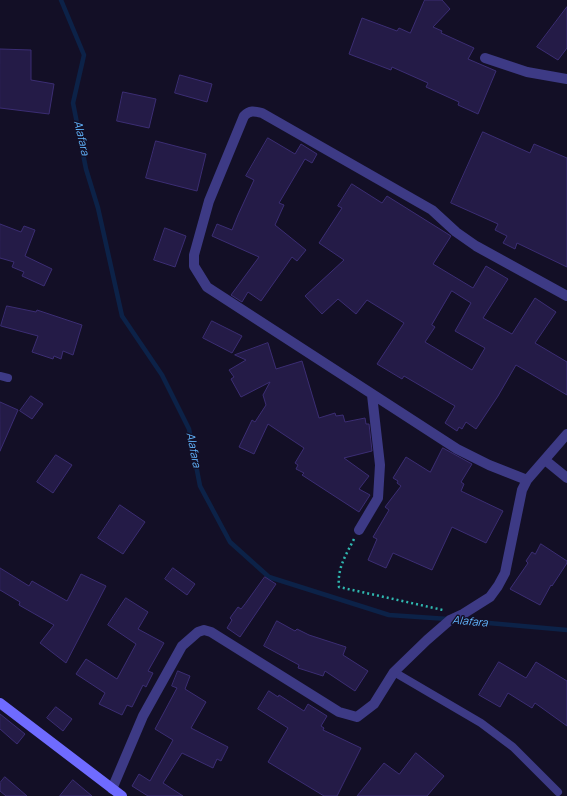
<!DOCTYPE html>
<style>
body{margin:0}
canvas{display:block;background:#130f26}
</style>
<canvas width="567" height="796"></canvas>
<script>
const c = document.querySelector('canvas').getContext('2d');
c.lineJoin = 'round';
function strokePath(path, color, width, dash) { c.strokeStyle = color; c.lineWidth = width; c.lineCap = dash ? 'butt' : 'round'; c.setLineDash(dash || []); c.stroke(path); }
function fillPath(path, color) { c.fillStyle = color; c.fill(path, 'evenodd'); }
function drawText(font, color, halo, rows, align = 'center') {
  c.font = font + ' Manrope,sans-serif'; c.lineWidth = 3; c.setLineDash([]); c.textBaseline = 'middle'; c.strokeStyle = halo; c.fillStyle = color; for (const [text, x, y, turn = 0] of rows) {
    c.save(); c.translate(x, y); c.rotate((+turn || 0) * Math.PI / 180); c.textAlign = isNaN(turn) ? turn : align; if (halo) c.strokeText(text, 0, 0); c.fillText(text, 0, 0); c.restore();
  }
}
strokePath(new Path2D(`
 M61,0L84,55L73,103L86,169L98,208L122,316L162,375L189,429L200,486L230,542L269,577L389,615L448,619
 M455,620L567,630`), '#0c2248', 4.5);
const building = new Path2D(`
 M425,0H442L450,9L433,27L442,31L441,33L474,48L468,59L496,71L478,114L458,105L459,102L426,87L428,83L392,67L391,70L349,54L362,18L397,31L399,28L410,33Z
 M567,7V48L558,60L537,47Z
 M0,49L31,50V80L54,84L49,114L0,108Z
 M180,75L212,84L207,102L175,93Z
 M123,92L156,99L149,128L117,121Z
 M483,132L530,153L534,144L567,158V267L517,243L515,249L503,243L507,236L495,230L498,224L451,203Z
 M268,138L295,154L301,144L317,154L312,163L305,159L279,203L284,205L275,225L306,250L297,261L292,257L261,301L248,292L242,302L231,295L259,257L212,236L217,224L232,230L238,215L254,180L246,176Z
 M156,141L206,154L197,191L146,178Z
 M352,184L382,203L387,196L451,236L433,264L473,288L486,266L508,279L483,318L512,334L535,298L556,312L535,343L567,362V395L516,365L498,396L476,429L466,422L462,429L459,427L457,431L445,423L455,406L404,376L402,379L377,364L404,323L367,300L356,314L338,299L322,314L305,296L344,260L319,243L342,208L338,206ZM452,291L471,303L455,331L485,348L472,370L425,342L435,327L432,325Z
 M0,224L21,232L24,226L35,230L25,256L52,269L44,286L22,276L24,272L12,267L14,262L0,258Z
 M165,228L186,236L175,267L154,260Z
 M7,306L36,312L37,310L82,325L73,355L63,351L61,359L54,356L53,359L32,352L38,336L1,326Z
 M212,321L242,336L232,353L203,338Z
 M268,343L276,369L302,361L319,418L335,413L336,416L343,415L345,422L365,418L366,424H369L372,451L344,458L369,476L359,489L370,495L359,512L302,475L304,473L296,469L298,465L295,463L304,448L268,424L254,454L239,447L252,420L255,422L266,405L263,395L270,382L241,397L231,379L234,377L229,370L246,360L235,355Z
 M31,396L43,404L32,419L20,411Z
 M0,402L18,410L0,451Z
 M443,448L472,464L461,482L464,484L461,491L503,511L486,543L452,527L432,570L393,553L386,568L368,560L377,539L373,537L389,510L385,507L401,486L397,483L398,481L393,478L406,457L430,472Z
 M56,455L72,465L53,493L37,482Z
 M120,505L145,522L123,554L98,538Z
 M541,544L567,561V563L552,586L551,585L540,605L510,589L528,563L526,561L532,552L535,554Z
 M0,568L29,586L32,581L67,601L81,574L106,586L66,663L40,643L54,625L19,605L20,602L0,590Z
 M173,568L195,584L187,595L165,579Z
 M265,577L276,584L240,637L227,628L232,620L230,618L238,607L241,609L245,604Z
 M126,598L148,612L138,629L164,643L148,671L153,673L146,687L143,685L132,707L127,705L122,715L99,704L105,693L76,674L86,659L117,679L136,644L108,625Z
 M277,621L295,631L297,629L309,635L346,647L343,655L368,671L355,691L325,671L323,676L298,668L299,665L264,646Z
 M499,662L526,678L536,662L567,681V726L535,703L532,708L508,693L500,707L479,695Z
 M178,671L190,676L185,689L206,702L191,728L228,747L221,761L217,759L213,768L182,753L163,783L183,796H148L132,786L139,774L150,781L173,740L155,729L177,688L172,686Z
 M269,691L278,697L279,695L304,711L308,704L327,716L321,726L324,728L323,730L361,748L337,796H324L268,762L288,728L258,709Z
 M56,707L72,719L63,731L47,718Z
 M0,714L25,734L17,744L0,729Z
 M416,753L444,776L427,796H357L384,763L399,774Z
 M5,777L27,796H6L0,791V783Z
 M73,780L92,796H60Z`);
fillPath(building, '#241b47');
strokePath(building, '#3b2d73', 1);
strokePath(new Path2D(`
 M354,539C346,555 337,568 339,587L443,610`), '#2fb8b0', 2.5, [2, 3]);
strokePath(new Path2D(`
 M0,376L8,378
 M394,672L481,723L513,747L558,792`), '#3d3a85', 8);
strokePath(new Path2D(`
 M485,58L527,72L567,79
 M545,460L567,478
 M527,480L489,465L457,449L207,287L194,266V255L209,201L244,116C250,110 254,111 262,113L432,210L456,232L476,246L567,296
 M359,530L378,498L380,465L372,395
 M112,789L143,716L182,646L198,632L204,630L211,632L339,712L357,717L374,704L394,672L427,640L450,620L463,614L490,597L498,586L505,573L522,490L527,480L567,434`), '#3d3a85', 10);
strokePath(new Path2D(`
 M0,703L122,796`), '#6f6bff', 10);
drawText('italic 11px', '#62b6ff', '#130f26', [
 ["Alafara",81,138,77],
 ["Alafara",193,450,79],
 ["Alafara",470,622,5]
]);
</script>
